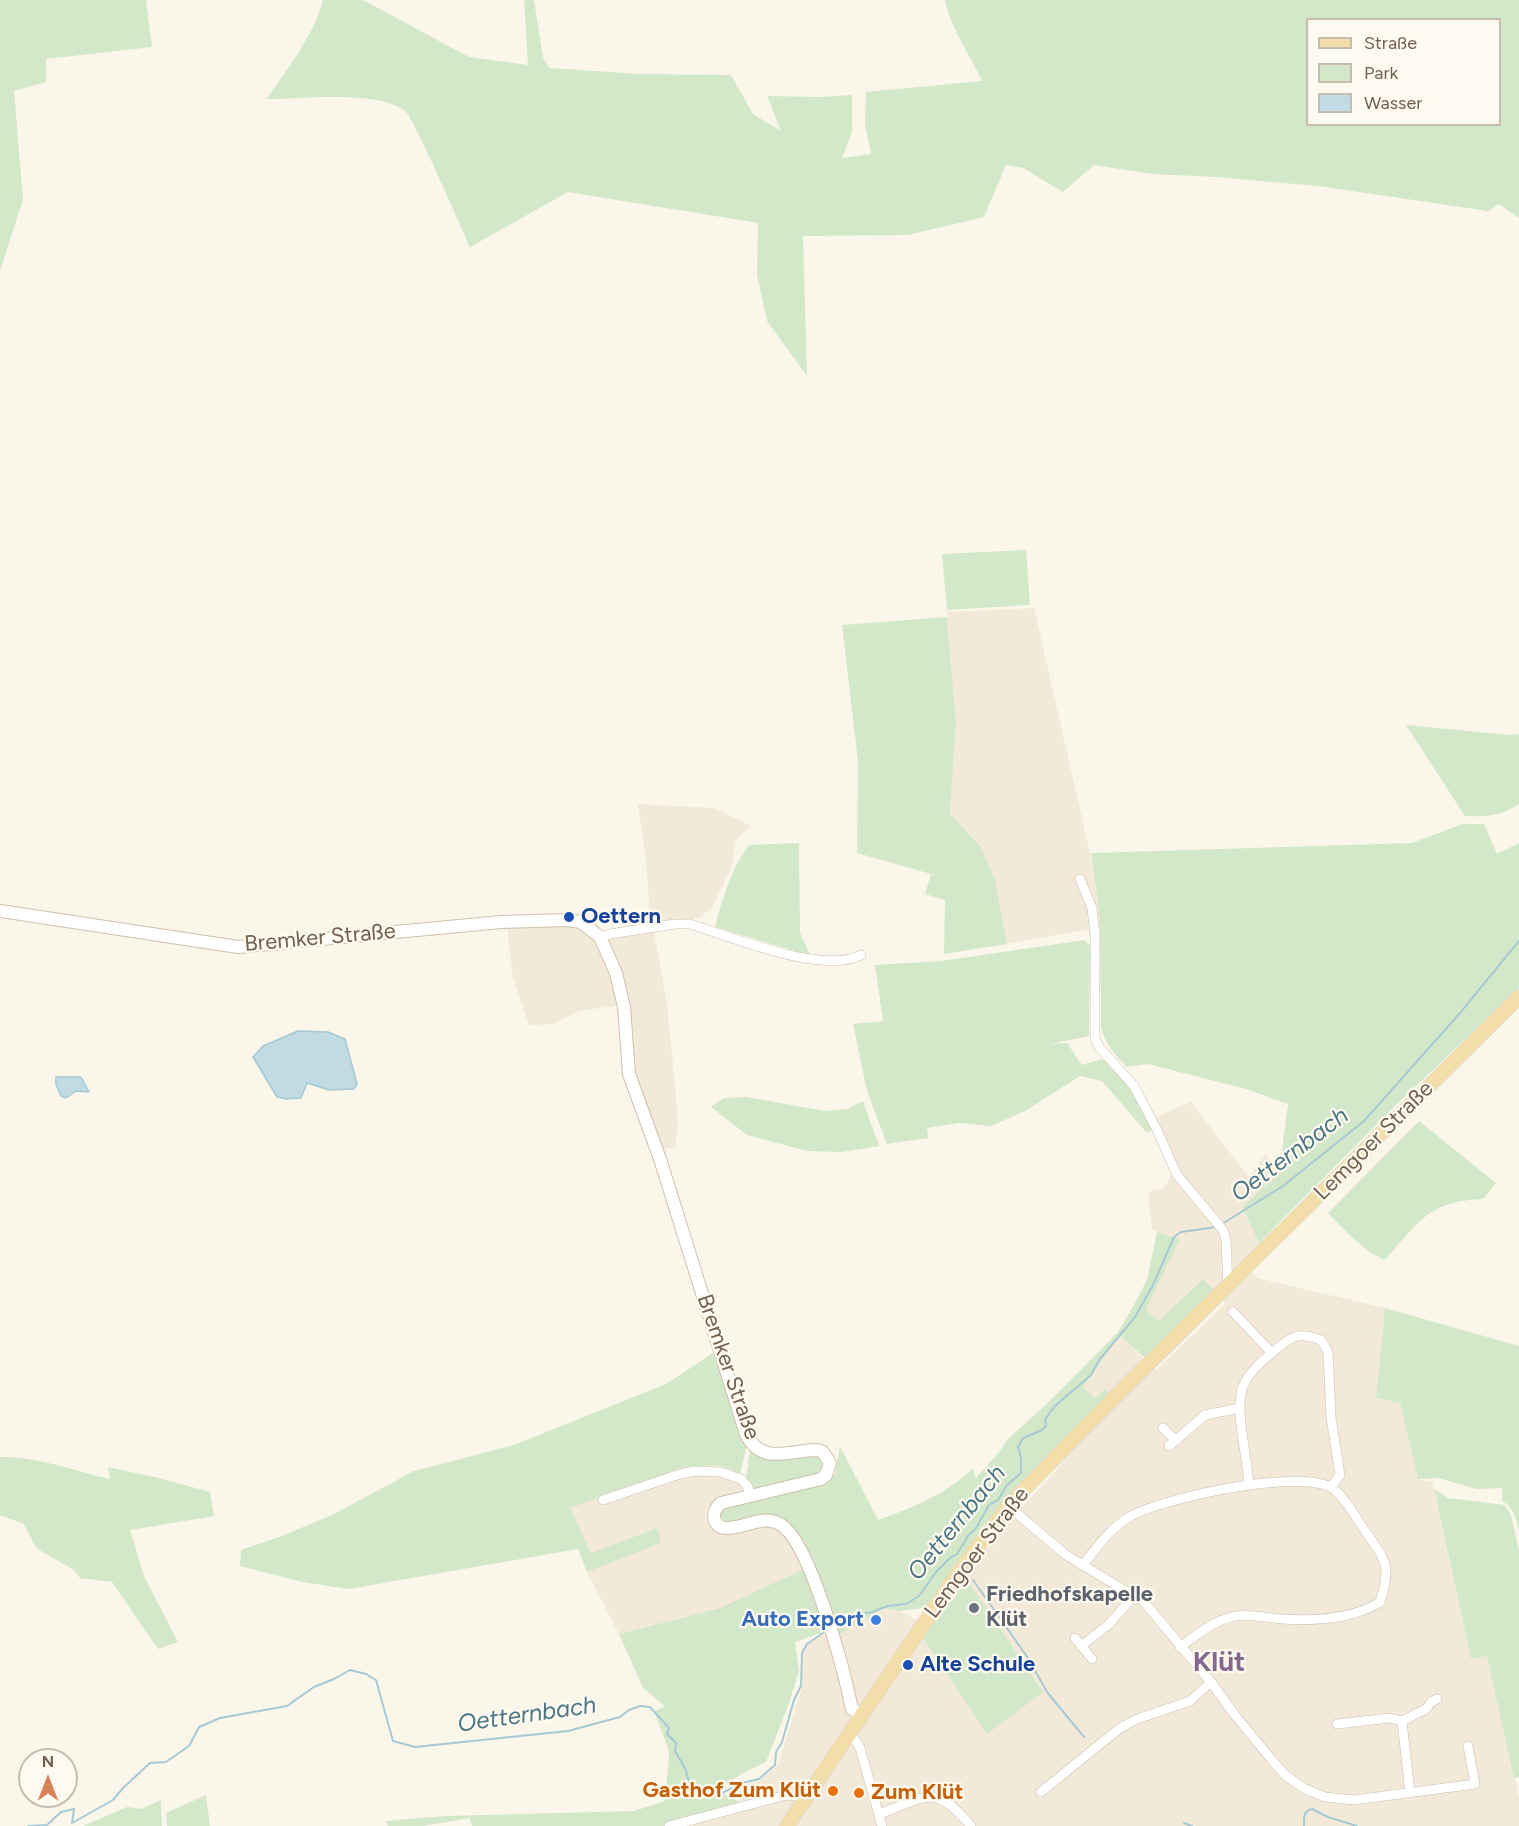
<!DOCTYPE html>
<meta charset="utf-8">
<style>
body{margin:0}
#map{position:relative;width:1519px;height:1826px;overflow:hidden;background:#fbf6ea;font-family:Figtree,sans-serif}
canvas{display:block}
.legend{position:absolute;left:1306px;top:18px;width:195px;height:108px;box-sizing:border-box;background:#fefaf0;border:2px solid #c7bcb0;margin:0;padding:8px 10px;list-style:none;font-size:18px;color:#74604f}
.legend li{display:flex;align-items:center;gap:12px;height:30px}
.legend b{width:30px;border:2px solid #c7bcb0}
.north{position:absolute;left:18px;top:1748px;width:60px;height:60px;box-sizing:border-box;background:#fefaf0;border:2px solid #c7bcb0;border-radius:50%;rotate:0deg;font-size:16px;font-weight:700;line-height:24px;text-align:center;color:#74604f}
.north::after{content:'';display:block;margin:auto;width:21px;height:27px;background:#d9835b;clip-path:polygon(50% 0,100% 100%,50% 72%,0 100%)}
</style>
<div id="map">
<canvas width="1519" height="1826"></canvas>
<ul class="legend">
<li><b style="height:8px;background:#f3dea9"></b>Straße</li>
<li><b style="height:16px;background:#d3e8c9"></b>Park</li>
<li><b style="height:16px;background:#c0dbe3"></b>Wasser</li>
</ul>
<div class="north">N</div>
</div>
<script>
const c = document.querySelector('canvas').getContext('2d');
c.lineJoin = 'round';
function fillPath(path, color) { c.fillStyle = color; c.fill(path, 'evenodd'); }
function strokePath(path, color, width, dash) { c.strokeStyle = color; c.lineWidth = width; c.lineCap = dash ? 'butt' : 'round'; c.setLineDash(dash || []); c.stroke(path); }
function drawText(font, color, halo, rows, align = 'center') {
  c.font = font + ' Figtree,sans-serif'; c.lineWidth = 4.5; c.setLineDash([]); c.textBaseline = 'middle'; c.strokeStyle = halo; c.fillStyle = color; for (const [text, x, y, turn = 0] of rows) {
    c.save(); c.translate(x, y); c.rotate((+turn || 0) * Math.PI / 180); c.textAlign = isNaN(turn) ? turn : align; if (halo) c.strokeText(text, 0, 0); c.fillText(text, 0, 0); c.restore();
  }
}
fillPath(new Path2D(`
 M1034,608L1090,853L1098,904L1100,927L1007,944L995,880L981,847L950,814L956,721L947,612Z
 M638,804L714,808L751,826L736,839L732,866L713,906L700,918L651,925L646,861Z
 M572,924L587,931L597,942L654,931L667,1004L677,1107L678,1129L675,1148H660L634,1077L627,1004L579,1011L554,1024L529,1025L513,977L507,927Z
 M1191,1102L1249,1177L1266,1154L1279,1173L1242,1207L1259,1243L1242,1262L1257,1278L1385,1308L1376,1398L1400,1403L1418,1479L1432,1482L1471,1659L1487,1656L1519,1797V1826H683L740,1812V1793L743,1785L759,1781L778,1765L802,1687V1653L807,1644L821,1636L826,1635L827,1639L836,1637L884,1608L900,1611L929,1627L994,1538L1104,1417L1095,1408L1109,1393L1104,1388L1095,1399L1083,1387L1119,1335L1156,1370L1225,1304L1215,1291L1158,1321L1145,1310L1180,1239L1152,1230L1148,1195L1153,1189L1162,1190L1177,1168L1154,1118Z
 M719,1465L737,1479L745,1492L718,1499L707,1508L706,1521L716,1532L726,1535L764,1525L778,1529L792,1541L806,1568L720,1608L619,1634L587,1572L660,1543L657,1528L591,1553L569,1508L684,1467Z`), '#f2e9d9');
fillPath(new Path2D(`
 M0,0H146L152,47L46,59V82L14,91L23,200L0,270Z
 M323,0H363L469,57L528,65L524,0H534L543,58L549,68L640,74L731,75L753,114L781,131L767,96L820,97L852,95V132L842,158L871,154L865,124L866,92L982,81C970,54 950,28 945,0H1519V218L1499,204L1488,211L1318,186L1215,177L1153,174L1094,165L1063,192L1023,168L1006,165L984,217L908,235L803,236L807,376L767,321L757,275L758,223L568,192L470,247C462,229 412,114 404,110C374,90 304,99 267,99C286,70 315,34 323,0ZM1308,20H1500V124H1308Z
 M1026,550L1030,605L947,610L942,554Z
 M947,617L956,721L950,814L981,847L995,880L1007,944L944,954L945,900L925,894L931,874L857,853L858,762L842,625Z
 M1406,725L1509,735L1519,734V804C1501,816 1486,817 1465,816Z
 M1462,824H1484L1497,854L1519,843V988L1395,1106L1259,1243L1242,1207L1279,1173L1288,1104L1246,1089L1148,1064L1127,1067C1115,1055 1106,1045 1101,1028L1100,927L1098,904L1091,853L1412,843Z
 M799,843L800,933L811,956L715,927C721,902 733,865 749,845Z
 M1085,940L1090,946L1089,1036L1050,1044L1067,1043L1082,1065L1102,1059L1129,1081L1152,1130L1147,1133L1102,1081L1080,1076L1025,1111L991,1126L959,1123L927,1128L928,1138L887,1144L867,1091L853,1024L883,1021L875,965L941,961Z
 M746,1097L825,1111L847,1109L863,1101L879,1146L842,1152L807,1151L747,1135L711,1107L724,1098Z
 M1419,1121L1496,1183L1483,1199C1428,1201 1419,1222 1385,1260C1361,1250 1347,1231 1328,1213Z
 M1157,1232L1180,1239L1146,1310L1159,1321L1203,1279L1215,1291L1145,1358L1119,1335L1083,1387L1095,1398L1105,1388L1109,1394L1041,1462L984,1525L925,1608L900,1611L884,1608L836,1637C829,1606 810,1522 774,1515C760,1513 741,1521 728,1524L720,1517V1511L727,1505L819,1485L835,1474L840,1446L878,1520C914,1507 945,1495 973,1468L976,1478L1000,1451L1008,1439L1051,1400L1117,1333L1129,1314L1147,1280Z
 M1385,1308L1519,1346V1531C1516,1517 1514,1508 1502,1501V1488L1476,1489L1439,1478L1418,1479L1400,1403L1376,1398Z
 M713,1353L747,1445L740,1474L719,1465L684,1467L570,1508L591,1553L657,1528L661,1543L587,1572L578,1549L349,1589L302,1582L240,1566L241,1550L282,1536L334,1514L414,1471L514,1445L666,1384Z
 M750,1450C769,1464 795,1457 818,1456L824,1461V1466L814,1476L754,1489L746,1478Z
 M0,1457C35,1456 76,1471 110,1479L108,1467L159,1478L210,1492L214,1516L130,1530L144,1576L178,1642L158,1649L112,1582L80,1578L74,1570L36,1548L24,1524L0,1515Z
 M1434,1489L1448,1498L1505,1505L1511,1515L1519,1550V1777L1514,1778L1487,1656L1471,1659Z
 M806,1568L824,1632L795,1642L799,1671L789,1703L766,1762L743,1773L717,1790L740,1802L663,1826H472L470,1818L423,1826H388L386,1821L445,1816L634,1811L665,1801L669,1755L666,1742L654,1712L665,1706L643,1688L619,1634L720,1608Z
 M968,1581L1043,1692L987,1734L923,1638L951,1598L954,1600L956,1598L954,1594Z
 M206,1795L210,1826H167L166,1813Z
 M161,1800L162,1826H83L127,1807L141,1809Z`), '#d3e8c9');
const water = new Path2D(`
 M298,1031L328,1032L345,1039L357,1084L354,1089L329,1090L307,1083L301,1098L286,1099L277,1097L253,1057L263,1046Z
 M56,1077H81L89,1092L76,1091L66,1098L61,1096L56,1084Z`);
fillPath(water, '#c0dbe3');
strokePath(water, '#a7c9d4', 1.5);
strokePath(new Path2D(`
 M1222,1224L1283,1186L1364,1121L1460,1013L1519,941
 M973,1580L1028,1658L1047,1692L1084,1737
 M835,1624L852,1616L872,1612L888,1606L906,1604L919,1596L936,1572L950,1558L957,1554L968,1536L976,1528L989,1505L998,1500L1007,1485L1021,1473V1457L1018,1447L1023,1438L1042,1430L1046,1426L1045,1419L1056,1405L1091,1375L1100,1359L1135,1317L1153,1285L1174,1237L1181,1232L1217,1227
 M1184,1823L1192,1826
 M28,1826L47,1825L61,1812L74,1809L72,1823L113,1800L123,1788L150,1763L166,1762L189,1746L199,1727L220,1718L287,1706L314,1687L334,1679L350,1670L366,1674L376,1680L393,1741L415,1747L568,1731L620,1717L629,1710L640,1706L650,1707L669,1728L667,1734L676,1743L675,1751L686,1770L690,1786L696,1791L716,1796L742,1783L759,1779L775,1765L776,1752L782,1742L794,1700L801,1686L802,1653L807,1644L826,1631
 M1304,1826C1304,1818 1303,1811 1312,1809L1328,1817L1357,1826`), '#a7c9d4', 2);
const street = new Path2D(`
 M1080,879L1092,908L1095,935V1038L1099,1047L1134,1086L1157,1130L1177,1175L1223,1230L1226,1240L1228,1285
 M600,937L610,934L675,924H690C731,937 822,975 861,955
 M1233,1312L1272,1353
 M1163,1428L1176,1441
 M1169,1446L1205,1415L1240,1408
 M1249,1485C1248,1459 1233,1406 1244,1384C1250,1371 1264,1360 1275,1350C1293,1335 1298,1332 1321,1340L1328,1352L1331,1417L1340,1475L1331,1487
 M603,1500L680,1474L695,1471L720,1472L741,1479L748,1487L750,1496
 M1008,1506L1066,1555L1144,1602L1211,1682L1234,1714L1271,1759L1285,1775L1305,1789L1325,1797L1354,1800L1475,1784L1468,1746
 M1083,1565C1097,1547 1110,1528 1131,1516C1164,1498 1299,1468 1332,1488C1344,1496 1357,1519 1365,1531C1386,1561 1392,1565 1380,1602C1353,1619 1313,1621 1282,1619C1267,1618 1251,1614 1236,1616C1214,1620 1198,1634 1180,1647
 M1075,1638L1092,1659
 M1081,1646L1108,1625L1135,1595
 M1337,1724L1390,1718L1402,1721
 M848,1735L854,1738L860,1748L882,1826
 M1041,1792L1120,1728L1137,1719L1190,1701L1211,1682
 M1410,1793L1402,1721L1426,1709L1431,1702L1437,1699
 M879,1814C927,1797 934,1782 971,1826
 M669,1826L786,1795L799,1796L805,1799`);
const secondary = new Path2D(`
 M0,911L238,947L501,922L566,920L581,922L600,937L616,973L624,1007L629,1074L660,1159L746,1434C762,1466 789,1450 817,1450L823,1452L830,1463L826,1475L821,1479L721,1503C711,1510 711,1528 727,1528C747,1528 766,1512 784,1527C812,1550 844,1670 852,1709L862,1715`);
const primary = new Path2D(`
 M787,1826L958,1573L1008,1506L1104,1408L1519,997`);
strokePath(street, '#ccbfb1', 10);
strokePath(secondary, '#cfc0ae', 14);
strokePath(primary, '#d8d2ce', 15);
strokePath(street, '#fff', 9);
strokePath(secondary, '#fff', 12);
strokePath(primary, '#f3dea9', 14);
for (const [x, y, r, color] of [
 [569,917,6,"#1a4fb4"],
 [974,1608,6,"#6b7280"],
 [876,1620,6,"#3f7fe0"],
 [908,1665,6,"#1a4fb4"],
 [833,1791,6,"#e8710a"],
 [859,1793,6,"#e8710a"]
]) { const dot = new Path2D(); dot.arc(x, y, r, 0, 2 * Math.PI); c.fillStyle = color; c.fill(dot); strokePath(dot, '#fefaf0', 2); }
drawText('bold 22px', '#164399', '#fefaf0', [
 ["Oettern",581,917],
 ["Alte Schule",920,1665]
], 'left');
drawText('22px', '#74604f', '#fefaf0', [
 ["Bremker Straße",320,938,-5],
 ["Lemgoer Straße",1374,1141,-45],
 ["Bremker Straße",728,1367,71],
 ["Lemgoer Straße",977,1553,-53]
]);
drawText('bold 22px', '#5b616d', '#fefaf0', [
 ["Friedhofskapelle",986,1595],
 ["Klüt",986,1620]
], 'left');
drawText('bold 22px', '#366cbe', '#fefaf0', [
 ["Auto Export",864,1620]
], 'right');
drawText('bold 22px', '#c56008', '#fefaf0', [
 ["Gasthof Zum Klüt",821,1791],
 ["Zum Klüt",871,1793,"left"]
], 'right');
drawText('italic 24px', '#4b7685', '#fefaf0', [
 ["Oetternbach",1290,1155,-37],
 ["Oetternbach",957,1523,-51],
 ["Oetternbach",527,1715,-8]
]);
drawText('bold 28px', '#86678f', '#fefaf0', [
 ["Klüt",1219,1663]
]);
</script>
